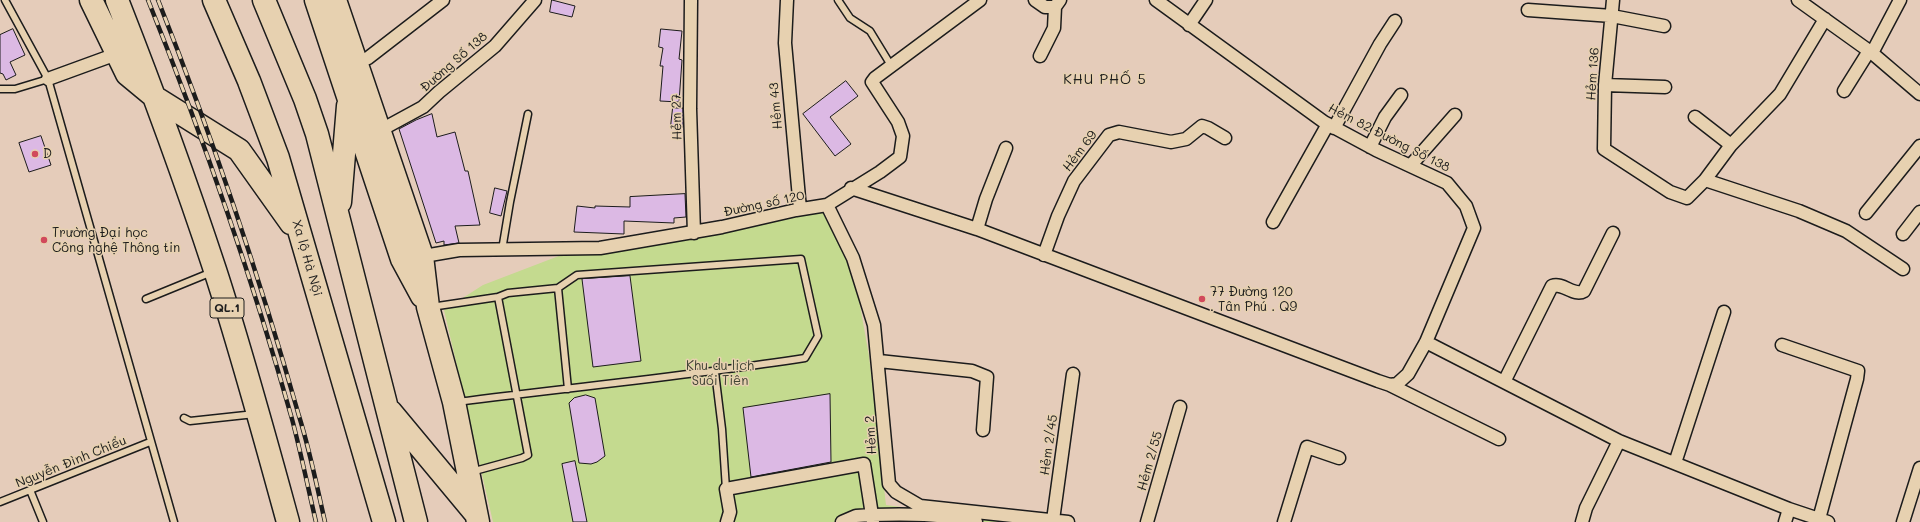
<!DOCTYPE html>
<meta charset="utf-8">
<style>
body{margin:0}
canvas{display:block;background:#e5ccba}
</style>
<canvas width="1920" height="522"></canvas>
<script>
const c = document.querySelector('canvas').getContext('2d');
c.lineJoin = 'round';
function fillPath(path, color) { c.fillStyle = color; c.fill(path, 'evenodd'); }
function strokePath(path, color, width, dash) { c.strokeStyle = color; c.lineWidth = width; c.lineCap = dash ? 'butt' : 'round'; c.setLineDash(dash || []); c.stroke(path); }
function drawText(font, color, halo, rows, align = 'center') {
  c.font = font + ' Mali,sans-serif'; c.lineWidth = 3; c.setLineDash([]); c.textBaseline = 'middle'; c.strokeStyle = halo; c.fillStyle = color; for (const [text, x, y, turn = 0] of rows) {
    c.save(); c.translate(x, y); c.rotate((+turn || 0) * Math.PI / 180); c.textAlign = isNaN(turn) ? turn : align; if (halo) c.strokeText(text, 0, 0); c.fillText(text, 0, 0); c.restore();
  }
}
fillPath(new Path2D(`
 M823,209L851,255L869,356L886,505L1012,522H493L444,310L483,285L577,249Z`), '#c4da8f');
const building = new Path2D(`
 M552,0L575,6L572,17L550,12Z
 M13,29L25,55L10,62L16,75L6,80L3,74L0,73V35Z
 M661,29L682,31L679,59L682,60L679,102L660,101L663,66H660L663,48L659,47Z
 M846,81L858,96L830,117L851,144L835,156L803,114Z
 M673,108H683V127L671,126Z
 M432,114L437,137L455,132L465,171H468L480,225L455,226L459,243L444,245V241L436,243L399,129L416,120Z
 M41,136L51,165L29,172L19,143Z
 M495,188L507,191L501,216L490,213Z
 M685,194L686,217L674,218V223L624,221V234L574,232L577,206L595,208V206L630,207V197Z
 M630,276L641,361L593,367L582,279Z
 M830,394L831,462L751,477L743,408Z
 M586,395L595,398L605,456L597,462L591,464L579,463L569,403L574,398Z
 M575,461L587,522H573L562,464Z`);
fillPath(building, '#dcb9e4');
strokePath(building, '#1c1c1c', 1);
const lane = new Path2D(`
 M5,0L48,79L174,522
 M838,0L850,18L870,31L892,67
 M0,89H15L48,79
 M502,250L510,202L528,114
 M558,288L568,389
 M146,299L212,272
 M431,307L498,297
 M715,372L722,429L726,489
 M457,402C573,387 689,376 805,358L818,336L801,259L577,275L558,288L508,293L498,297L528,455L522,458L471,472
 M184,418L190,421L255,414
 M30,490L43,522
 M0,502L150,442`);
const street = new Path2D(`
 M691,0L690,109L694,233
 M787,0L785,43L800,209
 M1035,0L1045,7H1055L1060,0
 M1613,0L1605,85L1604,149L1670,192L1687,198L1705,180L1731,145L1780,94L1825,19
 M1798,0L1872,53L1920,94
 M1528,10L1612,16L1664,26
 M1189,25L1206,0
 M1872,53L1900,0
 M1040,56L1054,28L1055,7
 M357,63L368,58L443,0
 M48,79L122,52
 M1605,85L1665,87
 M1844,91L1869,51
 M1695,117L1731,145
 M1334,128L1380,44L1395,21
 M379,131L423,107L439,92L495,46L535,0
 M1370,147L1385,117L1401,95
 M1411,165L1455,115
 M1705,180L1799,211L1846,231L1903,269
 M851,188L977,229L1378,381L1390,385L1397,384L1408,374L1426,342L1474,228L1466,206L1447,183L1376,150L1324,122L1156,0
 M827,205L853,258L874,325L889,484L896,492L920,506L1068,522
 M1866,213L1920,146
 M1273,222L1328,124
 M977,229L986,199L1006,148
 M1903,234L1920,212
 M1044,255L1058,216L1074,181L1109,135L1119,132L1171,142L1186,139L1202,126L1208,128L1225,138
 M418,257L459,250L600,248L722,227L796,210L827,205L880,172L900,157L903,136L898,122L872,82L875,78L980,0
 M1426,342L1619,441L1789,509L1828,522
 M1782,345L1858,371L1857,379L1819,519
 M879,361L972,371L987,377L983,430
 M1504,382L1552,286C1563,282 1574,297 1584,291L1613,233
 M1390,385L1499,439
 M1675,463L1724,312
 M1053,520L1073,374
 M727,522L730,512L726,489L864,464L872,515C907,514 942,514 976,522
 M842,522L856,516L872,515L873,522
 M1147,522L1180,407
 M1284,522L1307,447L1339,458
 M1582,522L1586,508L1619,441
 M1785,522L1789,509
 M1903,522L1920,468`);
const highway = new Path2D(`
 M91,0L127,74L156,98L239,150L291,223
 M117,0C152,89 185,179 215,270C242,353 265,438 288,522
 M214,0L249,81L278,158L384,522
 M264,0L305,99L317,134L416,522
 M316,0L402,259L422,296
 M335,0L422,256L428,307L454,402L478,522
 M340,202L348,106
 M391,412L475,513`);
strokePath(lane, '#1c1c1c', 9);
strokePath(street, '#1c1c1c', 15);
strokePath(highway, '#1c1c1c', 25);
strokePath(lane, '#e7d1b0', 6);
strokePath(street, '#e7d1b0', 12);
strokePath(highway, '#e7d1b0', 22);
const rail = new Path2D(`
 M148,0C203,137 252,277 292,419C301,453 308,488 316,522
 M158,0C212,136 259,275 299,416C310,451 317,487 325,522`);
strokePath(rail, '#1c1c1c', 4.5);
strokePath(rail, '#e7d1b0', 3, [9]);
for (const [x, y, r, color] of [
 [35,154,4,"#d1495b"],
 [44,240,4,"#d1495b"],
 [1202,299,4,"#d1495b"]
]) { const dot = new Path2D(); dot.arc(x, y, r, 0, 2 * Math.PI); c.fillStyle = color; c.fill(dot); strokePath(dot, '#e7d1b0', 1.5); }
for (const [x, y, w] of [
 [227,308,34]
]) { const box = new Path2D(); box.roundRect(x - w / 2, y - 10, w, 20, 3); c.fillStyle = '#e7d1b0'; c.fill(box); strokePath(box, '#1c1c1c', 1); }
drawText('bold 12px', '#1c1c1c', null, [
 ["QL.1",227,308]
]);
drawText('13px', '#1c1c1c', '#e7d1b0', [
 ["Đường Số 138",454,62,-41],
 ["Hẻm 136",1593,74,-86],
 ["Hẻm 43",776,106,-95],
 ["Hẻm 27",677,117,-91],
 ["Hẻm 82 Đường Số 138",1389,138,27],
 ["Hẻm 69",1080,151,-53],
 ["Đường số 120",764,204,-12],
 ["Xa lộ Hà Nội",307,258,74],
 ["Hẻm 2",871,435,-94],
 ["Hẻm 2/45",1049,445,-82],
 ["Hẻm 2/55",1150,461,-74],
 ["Nguyễn Đình Chiểu",71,462,-22]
]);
drawText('13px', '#1c1c1c', '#e7d1b0', [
 ["D",43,154],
 ["Trường Đại học",52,233],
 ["Công nghệ Thông tin",52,248],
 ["77 Đường 120",1210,292],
 [". Tân Phú . Q9",1210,307]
], 'left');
drawText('13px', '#3e4233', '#e7d1b0', [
 ["Khu du lịch",720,366],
 ["Suối Tiên",720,381]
]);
c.letterSpacing = '1px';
drawText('14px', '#1c1c1c', '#e7d1b0', [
 ["KHU PHỐ 5",1105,80]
]);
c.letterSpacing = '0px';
</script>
